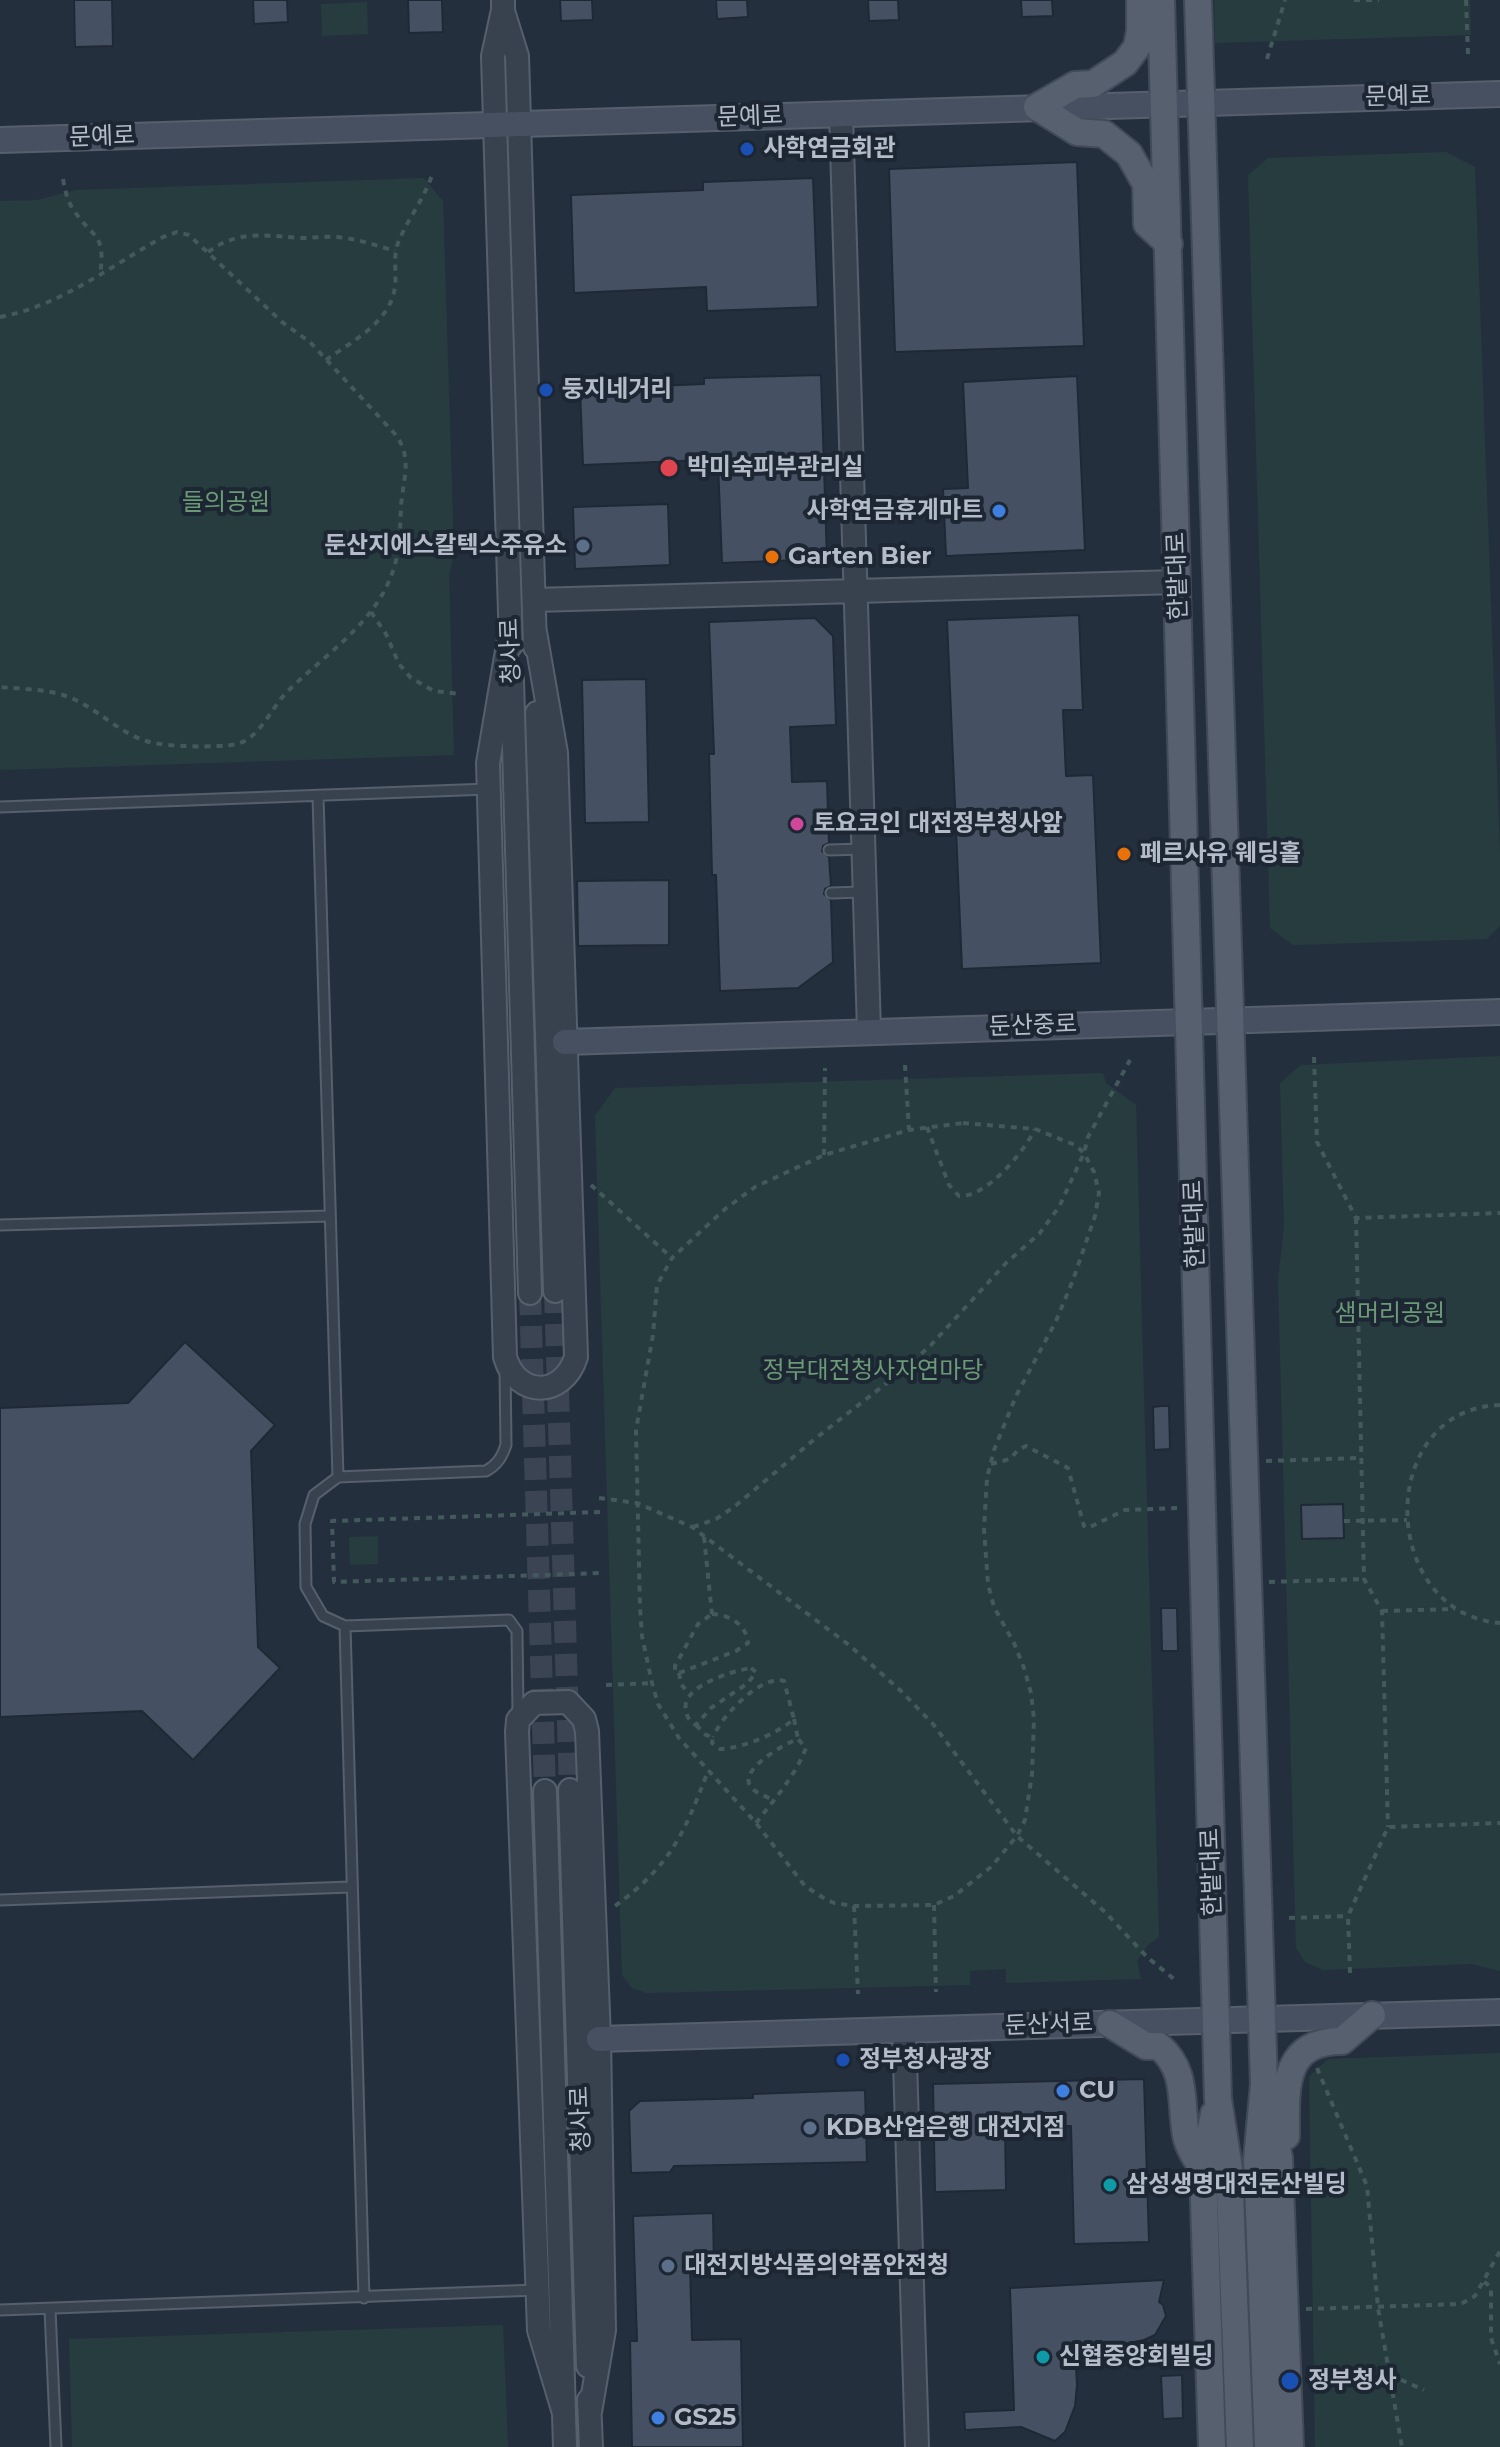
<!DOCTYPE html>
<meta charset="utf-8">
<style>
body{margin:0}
canvas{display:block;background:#242f3e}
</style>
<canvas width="1500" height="2447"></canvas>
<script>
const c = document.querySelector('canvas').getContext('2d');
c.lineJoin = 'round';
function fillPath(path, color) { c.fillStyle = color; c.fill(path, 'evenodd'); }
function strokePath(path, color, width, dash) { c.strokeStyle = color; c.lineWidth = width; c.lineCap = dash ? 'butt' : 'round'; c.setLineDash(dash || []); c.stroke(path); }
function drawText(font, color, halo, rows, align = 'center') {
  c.font = font + ' Montserrat,"Noto Sans KR",sans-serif'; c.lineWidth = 8; c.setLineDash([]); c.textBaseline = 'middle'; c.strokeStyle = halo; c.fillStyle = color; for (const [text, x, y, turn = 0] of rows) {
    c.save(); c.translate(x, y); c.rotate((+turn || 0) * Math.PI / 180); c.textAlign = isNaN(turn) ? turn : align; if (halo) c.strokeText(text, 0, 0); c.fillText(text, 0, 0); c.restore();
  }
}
fillPath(new Path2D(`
 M1214,0H1470L1471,35L1215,43Z
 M367,2L368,34L322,36L321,4Z
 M1446,152L1475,167L1500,853V926L1487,939L1293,945L1270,928L1248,175L1268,158Z
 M424,178L443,201L454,553L449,575L454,755L0,770V201L37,200L76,190Z
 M1500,1056V1971L1472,1964L1323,1970L1305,1962L1296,1948L1278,1280L1284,1228L1280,1083L1301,1065Z
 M1103,1073L1106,1083L1136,1105L1159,1937L1148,1945L1137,1961L1141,1979L1006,1983V1969L970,1971V1985L647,1993L632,1988L622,1975L595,1116L615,1088Z
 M378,1536V1564L350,1565L349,1537Z
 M1500,2053V2447H1315L1309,2077L1328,2059Z
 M503,2325L508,2447H72L69,2339Z`), '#263c3f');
const building = new Path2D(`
 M74,0H112L113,46L75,47Z
 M253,0H287L288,22L254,24Z
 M408,0H442L443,32L409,33Z
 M560,0H592L593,20L561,21Z
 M716,0H747L748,17L717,19Z
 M868,0H898L899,20L869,21Z
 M1021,0H1052L1053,16L1022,17Z
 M1077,162L1084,346L895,352L889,169Z
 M813,178L818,307L707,311L706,287L574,293L571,195L703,190V182Z
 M821,375L827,559L722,563L718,463H706L705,460L583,465L580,389L704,384V378Z
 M1077,376L1085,550L946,556L943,489L968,488L963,382Z
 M668,504L670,565L575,569L573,507Z
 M1079,615L1083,710H1063L1066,776L1093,775L1101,963L962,969L947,620Z
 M815,618L833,636L836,725L790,727L792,782L827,781L829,843L823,846L822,851L829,857L831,886L825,889L824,894L831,900L833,962L798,988L720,991L716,875H712L709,754H714L709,622Z
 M646,679L649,822L585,823L582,680Z
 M669,880V945L578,946L577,881Z
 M185,1342L275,1425L251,1451L258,1647L280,1668L193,1760L142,1711L0,1717V1408L128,1403Z
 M1161,1406H1169L1170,1449L1154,1450L1153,1407Z
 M1343,1504L1344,1538L1302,1539L1301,1505Z
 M1161,1608H1177L1178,1651H1162Z
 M1144,2079L1149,2242L1074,2244L1071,2126L1005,2127L1006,2190L935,2192L933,2084Z
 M865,2090L867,2162L674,2166L670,2172L631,2173L629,2111L640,2101L753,2098V2094Z
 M713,2213L714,2266L690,2267L692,2340L741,2339L743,2447H632L630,2341H637L633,2216Z
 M1164,2280L1159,2302L1163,2305L1166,2316L1155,2335L1144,2340L1094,2350L1075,2346L1077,2385L1075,2406L1065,2432L1055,2441L1021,2427L965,2430L964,2412L1014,2410L1010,2288Z
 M1182,2375L1183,2418L1163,2419L1161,2376Z`);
fillPath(building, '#455162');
strokePath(building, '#1f2835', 2);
strokePath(new Path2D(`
 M555,1291L570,1790
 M530,1293L545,1791`), '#3a4453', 22, [22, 11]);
const service = new Path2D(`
 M318,796L338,1477L314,1495L305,1524L306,1587L323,1616L345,1626L364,2298
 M0,807L489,789
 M829,850L863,849
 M831,893L863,892
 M0,1225L330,1216
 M338,1477L486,1471C497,1465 502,1457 506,1445L505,1369
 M345,1626L509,1620L517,1631L518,1714
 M0,1900L350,1887
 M50,2309L56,2447
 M0,2310L537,2290`);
const tertiary = new Path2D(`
 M503,0V10L493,56L511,645
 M503,11L517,56L535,647
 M841,114L869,1031
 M534,600L1178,582
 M510,633L488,763L505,1357C517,1398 563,1398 576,1357L556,753L535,632
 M512,680L530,1293
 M537,713L555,1291
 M570,1790L588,2366
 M545,1791L565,2447
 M904,2029L917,2447
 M589,2400L591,2447
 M564,2413L539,2330L517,1732L518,1720L534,1703L568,1702L584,1719L587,1731L599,2039L604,2330L590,2412`);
const secondary = new Path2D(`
 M0,140L1500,94
 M565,1042L1500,1012
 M599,2039L1500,2012`);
const primary = new Path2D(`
 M1140,0V31L1137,47L1125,63L1093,84L1075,85L1037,107L1077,132L1104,134L1129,154L1146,184L1147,224L1169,244
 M1161,0L1218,2099L1229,2169L1240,2447
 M1198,0L1264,2084L1257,2160L1268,2447
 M1110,2024L1146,2046H1159C1188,2071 1180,2102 1186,2135C1188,2147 1197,2160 1203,2170
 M1270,2111L1279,2158L1290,2447
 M1286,2136C1286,2090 1281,2041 1342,2041L1372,2015
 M1212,2447L1203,2170L1214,2114`);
strokePath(service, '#565f6c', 13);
strokePath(tertiary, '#565f6c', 26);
strokePath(secondary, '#565f6c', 28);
strokePath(primary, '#414a57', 30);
strokePath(new Path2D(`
 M1354,0H1379
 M1466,0L1468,54
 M1267,59L1285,0
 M63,179C65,190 67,200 73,209C93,240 106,231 100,275
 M208,252C239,229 268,236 303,238C314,238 324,236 335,237C355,238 375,245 395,251
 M0,317C62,305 109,267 163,237L177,232L189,235L282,322L310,342L395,434C411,455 405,473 402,497C399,520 402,542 395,564C380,621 326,653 287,692C271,708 260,738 237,744C218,748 164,747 146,741C117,732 95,706 66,696C46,689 22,689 0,687
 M326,360C351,342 387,324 394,292C398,275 392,259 398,243C408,218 425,198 433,172
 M371,612L386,634L399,664L411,678L434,691L461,694
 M1314,1057L1317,1142L1356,1218L1500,1213
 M905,1065L909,1130
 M963,1123L1035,1129L1075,1145L1084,1153L1094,1172L1099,1193L1095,1216L1073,1280L1056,1321L1016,1396L994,1450L987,1478L984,1529L988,1584L994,1607L1014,1643L1024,1668L1031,1693L1034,1719L1032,1774L1025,1820L1017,1836L991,1867L954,1896L934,1905L854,1906L834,1903L822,1897L805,1886L756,1823L679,1738L658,1704L652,1683L642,1636L640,1608L636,1430L653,1335L657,1285L672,1258L725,1209L755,1187L824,1155L909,1130Z
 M927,1127L949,1185L959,1196C986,1198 1024,1152 1035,1129
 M824,1155L825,1068
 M591,1185L672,1258
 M1356,1218L1364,1579L1382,1611L1388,1827
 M1500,1405C1375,1409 1378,1613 1500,1623
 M1266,1461L1359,1458
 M991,1464L1010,1459L1018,1450L1026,1446L1068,1468L1084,1526L1088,1528L1125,1510L1177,1508
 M599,1498L637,1503L692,1527L849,1645L900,1690L933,1724L1017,1836L1105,1912L1147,1957L1174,1979
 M600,1512L332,1521L334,1582L601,1573
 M1344,1521L1407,1520
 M693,1527L716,1519L734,1507L816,1438L901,1372L931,1345L1006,1263L1039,1234L1059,1207L1084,1153L1088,1137L1130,1060
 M704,1537L712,1614
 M1269,1582L1363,1579
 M1382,1611L1455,1609
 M712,1614C730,1615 746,1624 748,1643L736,1651L679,1673L675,1671V1666L698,1624Z
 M751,1668L756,1672L748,1683L711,1708L696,1725C690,1722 687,1718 686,1710C680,1687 732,1671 751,1668Z
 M679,1673L681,1684L689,1694
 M606,1685L652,1683
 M794,1719L798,1739
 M696,1725L706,1735L713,1737L712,1743L720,1749C743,1748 777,1734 794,1719L784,1681C761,1674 721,1717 713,1737
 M756,1823C774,1800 795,1776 806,1748L798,1739C786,1743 737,1770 751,1787C755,1793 767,1797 774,1800
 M934,1905L936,1992
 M615,1906C671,1865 684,1834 708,1771
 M854,1906L858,1994
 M1289,1918L1348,1916
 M1350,1973L1348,1916L1388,1827L1500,1823
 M1317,2068L1367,2186L1378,2308L1402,2447
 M1484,2282L1491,2287V2338L1500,2364
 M1306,2309L1461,2304L1475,2296L1500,2251
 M1390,2375L1424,2390`), '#44595c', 4, [6, 6]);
strokePath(service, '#38414e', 9);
strokePath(tertiary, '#38414e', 22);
strokePath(secondary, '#465061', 24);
strokePath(primary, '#56606e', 26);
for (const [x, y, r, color] of [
 [747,149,8,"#1a4fb4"],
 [546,390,8,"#1a4fb4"],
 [669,468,10,"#e0444e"],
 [999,511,8,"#3f7fe0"],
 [583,546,8,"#5c6f8a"],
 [772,557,8,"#e8710a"],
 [797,824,8,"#d1479c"],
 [1124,854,8,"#e8710a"],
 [843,2060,8,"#1a4fb4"],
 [1063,2091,8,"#3f7fe0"],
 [810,2128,8,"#5c6f8a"],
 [1110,2185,8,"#0f9aa8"],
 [668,2266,8,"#5c6f8a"],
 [1043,2357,8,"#0f9aa8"],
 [1290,2381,10,"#1a4fb4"],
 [658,2418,8,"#3f7fe0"]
]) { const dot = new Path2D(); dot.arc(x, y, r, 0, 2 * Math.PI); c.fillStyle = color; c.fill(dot); strokePath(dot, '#1d2633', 3); }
drawText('24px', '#b4bcc9', '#1d2633', [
 ["문예로",1398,97,-1],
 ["문예로",750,117,-2],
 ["문예로",102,137,-2],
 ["한밭대로",1178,576,-92],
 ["청사로",511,651,-92],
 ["둔산중로",1033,1026,-2],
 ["한밭대로",1195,1224,-92],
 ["한밭대로",1212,1872,-92],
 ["둔산서로",1049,2025,-2],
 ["청사로",581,2119,-92]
]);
drawText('bold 24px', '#b4bcc9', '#1d2633', [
 ["사학연금회관",763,149],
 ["둥지네거리",562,390],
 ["박미숙피부관리실",687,468],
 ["사학연금휴게마트",983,511,"right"],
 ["둔산지에스칼텍스주유소",567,546,"right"],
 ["Garten Bier",788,557],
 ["토요코인 대전정부청사앞",813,824],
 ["페르사유 웨딩홀",1140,854],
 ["정부청사광장",859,2060],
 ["CU",1079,2091],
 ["KDB산업은행 대전지점",826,2128],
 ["삼성생명대전둔산빌딩",1126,2185],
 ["대전지방식품의약품안전청",684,2266],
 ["신협중앙회빌딩",1059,2357],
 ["정부청사",1308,2381],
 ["GS25",674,2418]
], 'left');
drawText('24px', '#6b9a76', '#1d2633', [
 ["들의공원",226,503],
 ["샘머리공원",1390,1314],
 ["정부대전청사자연마당",873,1371]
]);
</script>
